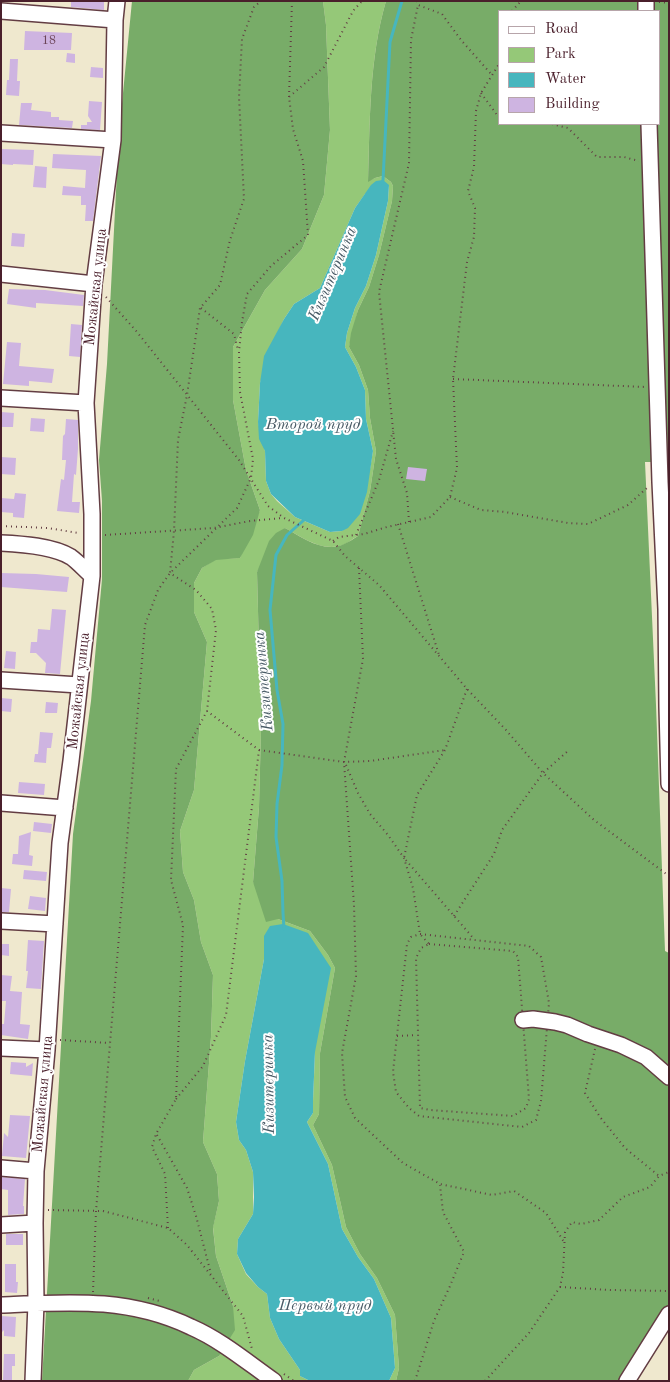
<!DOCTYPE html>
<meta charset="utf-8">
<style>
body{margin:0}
#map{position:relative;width:670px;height:1382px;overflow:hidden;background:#efe8ce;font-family:"Old Standard TT",serif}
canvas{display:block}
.frame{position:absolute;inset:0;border:2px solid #4a1f2b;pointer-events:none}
.legend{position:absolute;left:498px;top:10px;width:162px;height:115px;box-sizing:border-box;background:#fff;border:1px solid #b7a5aa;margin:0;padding:6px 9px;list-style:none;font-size:15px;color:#4a1f2b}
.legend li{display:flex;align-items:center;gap:10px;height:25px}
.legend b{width:25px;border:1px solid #b7a5aa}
</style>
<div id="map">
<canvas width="670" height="1382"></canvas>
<div class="frame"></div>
<ul class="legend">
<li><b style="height:6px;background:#fff"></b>Road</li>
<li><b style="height:14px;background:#95c878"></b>Park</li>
<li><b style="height:14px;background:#47b6be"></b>Water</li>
<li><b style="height:14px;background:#ceb4e1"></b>Building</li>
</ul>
</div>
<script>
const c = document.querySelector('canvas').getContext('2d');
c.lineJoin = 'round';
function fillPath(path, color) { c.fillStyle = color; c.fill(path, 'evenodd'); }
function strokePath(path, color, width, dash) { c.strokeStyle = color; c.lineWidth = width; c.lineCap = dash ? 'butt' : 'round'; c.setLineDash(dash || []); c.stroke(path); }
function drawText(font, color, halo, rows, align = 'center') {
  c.font = font + ' "Old Standard TT",serif'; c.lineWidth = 4; c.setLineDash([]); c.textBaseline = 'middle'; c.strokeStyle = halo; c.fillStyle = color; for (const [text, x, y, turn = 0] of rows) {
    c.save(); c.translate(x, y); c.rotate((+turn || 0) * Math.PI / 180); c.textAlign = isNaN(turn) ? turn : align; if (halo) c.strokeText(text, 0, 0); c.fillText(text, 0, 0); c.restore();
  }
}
fillPath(new Path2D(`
 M323,1H386C369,59 370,121 368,181L375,178L383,176L391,182L393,186L392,201L379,255L369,287L358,310L349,347L359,365L368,390L370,418L376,451L370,491L358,536C352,539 347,544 340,546C320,551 302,537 285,528L257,572L261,729L259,807L253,882L278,919L310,931L328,955L335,968L320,1053L319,1114L313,1125L332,1165L346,1227L360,1254L377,1278L395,1315L399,1368L396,1381H389L395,1368L391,1318L374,1279L358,1257L342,1229L328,1164L307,1122L313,1113V1101L315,1053L264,936V959L245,1061L236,1122L239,1140L246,1150L253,1172V1214L238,1239L237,1254L246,1274L258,1287L267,1294L270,1318L279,1339L300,1370V1376L310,1381H188L194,1370L219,1356L233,1306L216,1256L213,1227L219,1201L217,1174L203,1142L211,1037L213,975L201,942L194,900L183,872L180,831L194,790L207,642L194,612V583L202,568L216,559L240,558L260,510L246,470L233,400V347L265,290L302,249L324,195L330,130L326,25ZM389,185L388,201L376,255L366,286L355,308L347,333L345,347L356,367L365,390L366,419L373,451L370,469L342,531L330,532L295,517L277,501L271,494L266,481L265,451L258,422L260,383L276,336L284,319L294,304L320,288L355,208L365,194Z`), '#95c878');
fillPath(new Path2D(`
 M132,1H323L326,25L330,130L324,195L302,249L265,290L233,347V400L246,470L260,510L253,535L240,558L216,560L202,568L194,583V612L207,642L194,790L180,831L183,872L194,900L201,942L213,975L211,1037L203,1142L217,1174L219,1201L213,1228L216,1256L233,1306L235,1330L219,1356L194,1370L188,1381H42L73,834L91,701L102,579V501L99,460L107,364L119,134Z
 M386,1H669V462H645L656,705L665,951L669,953V1316L628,1381H396L399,1368L395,1315L377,1278L360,1254L346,1227L332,1165L313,1125L319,1114L320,1053L335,968L328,955L310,931L278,919L266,922L253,882L259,807L261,729L257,572L269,541L276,533L285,528C302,537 324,554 344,544C349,542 353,539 358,536L370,491L376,451L370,418L368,390L359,365L349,347L351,333L358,310L369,287L379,255L392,201L393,186L391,182L383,176L375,178L368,182C370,121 369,59 386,1ZM499,11H659V124H499Z`), '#78ac68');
fillPath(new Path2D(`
 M383,180L389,185L388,201L376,255L366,286L355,308L347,333L345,347L356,367L365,390L366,419L373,451L367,492L360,514L348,528L342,531L330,532L295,517L271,494L266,481L265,451L259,439L258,422L260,383L264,356L284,319L294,304L320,288L355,208L371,185L376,181Z
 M283,924L308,933L331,968L315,1052L313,1101V1113L307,1122L328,1164L342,1229L358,1257L374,1279L391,1318L395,1368L389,1381H310L300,1376V1370L279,1339L270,1318L267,1294L258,1287L246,1273L237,1254L238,1239L253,1214L254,1197L253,1172L246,1150L239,1140L236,1122L245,1061L264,959V936L270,926Z`), '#47b6be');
strokePath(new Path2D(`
 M382,183L383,180L390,42L402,1
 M284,929L283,913L282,881L276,837L277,804L282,765L283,724L277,690L270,610L276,555L287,535L304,520V518`), '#47b6be', 3);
fillPath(new Path2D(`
 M71,1H104V10L71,7Z
 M25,31L72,33L71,50H24Z
 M67,53L75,54V63L66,62Z
 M10,59H18L17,81H20L19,96L6,95L7,80H9Z
 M91,67L103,68V78L90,77Z
 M89,101L102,102L100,130L81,129V125H87V122H92L88,116Z
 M21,103H32L31,110L51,112V117H59V120L73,121L72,128L19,125Z
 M1,149L34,150L33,165L13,164V165L1,164Z
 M53,154L101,156L93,221H85L86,205H81V196L62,195L63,186L85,188L86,170L52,168Z
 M35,166L47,167L46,188L33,187Z
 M12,233L25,234L24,247L11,246Z
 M9,289L45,290L84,295L83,306L36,303V308L7,304Z
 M71,324L82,325L80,357L69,356Z
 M7,342L21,343L19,366L54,369L52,383L29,381V386L3,384Z
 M1,412L14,413L13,427H1Z
 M31,418L45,419L44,432L30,431Z
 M66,419L78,420V449L76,475L74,474L72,502H80L79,513L57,511L61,479L64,480L66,460H62L63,436L65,434Z
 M1,457L16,458L15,475L1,474Z
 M408,467L427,469L425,481L406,479Z
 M15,493L26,494L24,518L13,517V513L1,512V498L14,499Z
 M1,573L36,574L69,577L67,592L1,587Z
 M52,609L66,610L60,674L45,673L46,663L36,653H30L31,642H37L38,629L50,630Z
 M6,651L16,652L15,669L4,668Z
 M1,698L12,699L11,712L1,711Z
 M46,702L58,703L57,713H45Z
 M40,732L53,733L51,748H47L46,763L34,762L35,754H38Z
 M19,782L45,784L44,795L18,793Z
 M34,822L52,824L51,833L33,831Z
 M31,832L29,855L33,856L32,866L12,864L13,854H18L19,836Z
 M24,870L47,872L46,881L23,879Z
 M1,888L11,889L9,912H1Z
 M30,896L46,898L45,911L28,909Z
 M28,940L44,941L41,989L26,988L28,971H26Z
 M1,944H9V956L1,955Z
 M1,975L12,976L10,991L22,992L20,1024L30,1025L28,1039L1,1035V1024H4L6,1001H1Z
 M11,1062L26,1063V1067L33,1063L32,1076L10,1074Z
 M10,1115L30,1116L26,1158L2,1156L4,1133L8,1137Z
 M1,1177L25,1179L23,1206H24V1214L8,1215V1190L1,1189Z
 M6,1234H23V1245H6Z
 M5,1264H16V1282H18L17,1293L5,1292Z
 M1,1316L16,1317L15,1337L4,1336V1330L1,1333Z
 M4,1354H15V1366H12V1381H3Z`), '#ceb4e1');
const minor = new Path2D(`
 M646,1V11
 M1,11L115,20
 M649,124L660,482L666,609L667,707L669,784
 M1,133L113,140
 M1,274L94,284
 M1,398L86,403
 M1,543C22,544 53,546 71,557C78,562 85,570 92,576
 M1,680L79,685
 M1,803L65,808
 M1,921L55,924
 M523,1020L533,1019L555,1022L567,1025L588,1034L621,1045L646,1057L669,1077
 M1,1048L47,1050
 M1,1168L36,1171
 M1,1225L35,1223
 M1,1305C69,1302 128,1297 191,1327C221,1340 247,1362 274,1381
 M33,1381L36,1303L35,1223L36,1171L47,1050L60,843L71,761L92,576V514L86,403L94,284L113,140L115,20L117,1
 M627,1381L669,1314`);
strokePath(minor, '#633d43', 18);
strokePath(new Path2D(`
 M417,1L418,5L442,14L461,40L492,75
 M659,2L669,3
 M512,11L521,1
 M481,93L497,115H499
 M289,97L292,1
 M552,124L568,128L597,157H624L639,161
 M106,297L137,332L239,460L268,506L284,518L333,541L345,556L379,585L467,689L506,730L543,773L594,820L669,876
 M201,308L234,334L238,350
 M453,379L646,387
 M450,497L481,510L505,512L568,523L588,524L628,505L648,487
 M409,522L407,493L396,459L379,292L409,163L411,40L418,5
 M398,524L439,655
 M1,526L48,528L78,533
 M105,535L214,528L250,521L282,518
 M356,535L379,480L393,431
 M333,541L339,537L364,534L387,527L431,517L450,497L457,468L453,379L467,262L474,237L475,208L468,191L474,167L476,111L481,93L499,64
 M359,568L363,659L344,762L354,905L356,976L342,1053L345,1097L355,1118L403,1163L440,1184L492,1195L514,1191L546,1213L564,1242
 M467,689L445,750L417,795L404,858L474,939
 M259,750L344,762L370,761L445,750
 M346,765L358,793L370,814L388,835L404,858L413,888L420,934L429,944
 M454,916L494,854L502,830L543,773L569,750
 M420,934L529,946L541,957L549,1003L541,1101L536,1120L522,1127L419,1116L409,1108L396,1092L393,1072L407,944L411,937Z
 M429,944L513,951L518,957L529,1099L526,1108L513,1116L430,1110L420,1108L416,958L421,948Z
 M397,1036L417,1035
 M60,1040L110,1043
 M595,1049L585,1093L600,1117L625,1148L659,1176
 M176,1099L203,1066L226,1015L259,750L207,711
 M157,1135L187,1188L196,1216L211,1274
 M48,1210L103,1211L168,1228L187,1245L243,1316L252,1349
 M168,1228L165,1174L152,1147L156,1134L176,1099L183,925L171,880L176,769L207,711L216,630L212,609L196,590L170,573L174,531L178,440L187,395L200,308L220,285L230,240L244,199L239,97L242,39L254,7L261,1
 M560,1287L610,1290L669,1291
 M93,1292L96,1211L145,625L158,590L170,573L237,508L251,478L253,459L240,392L239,352L242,322L247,294L271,266L308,235L303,161L293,129L289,97L324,67L353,11L362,1
 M148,1298L160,1301
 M284,1374L294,1381
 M415,1381L434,1321L450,1286L464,1252L443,1212L440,1185
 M485,1381L529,1333L560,1287L563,1273L565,1232L572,1222L581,1224L599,1220L623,1197L650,1187L659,1176L669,1172`), '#633d43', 2, [1, 4]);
strokePath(minor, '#fff', 15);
drawText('12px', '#6b4458', null, [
 ["18",49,41]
]);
drawText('15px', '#4a1f2b', '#fff', [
 ["Можайская улица",96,287,-84],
 ["Можайская улица",79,691,-84],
 ["Можайская улица",43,1094,-85]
]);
drawText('italic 16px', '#495b66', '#fff', [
 ["Кизитеринка",333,274,-67],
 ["Второй пруд",313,425],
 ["Кизитеринка",264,681,-95],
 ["Кизитеринка",269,1084,-91],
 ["Первый пруд",325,1306]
]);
</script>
